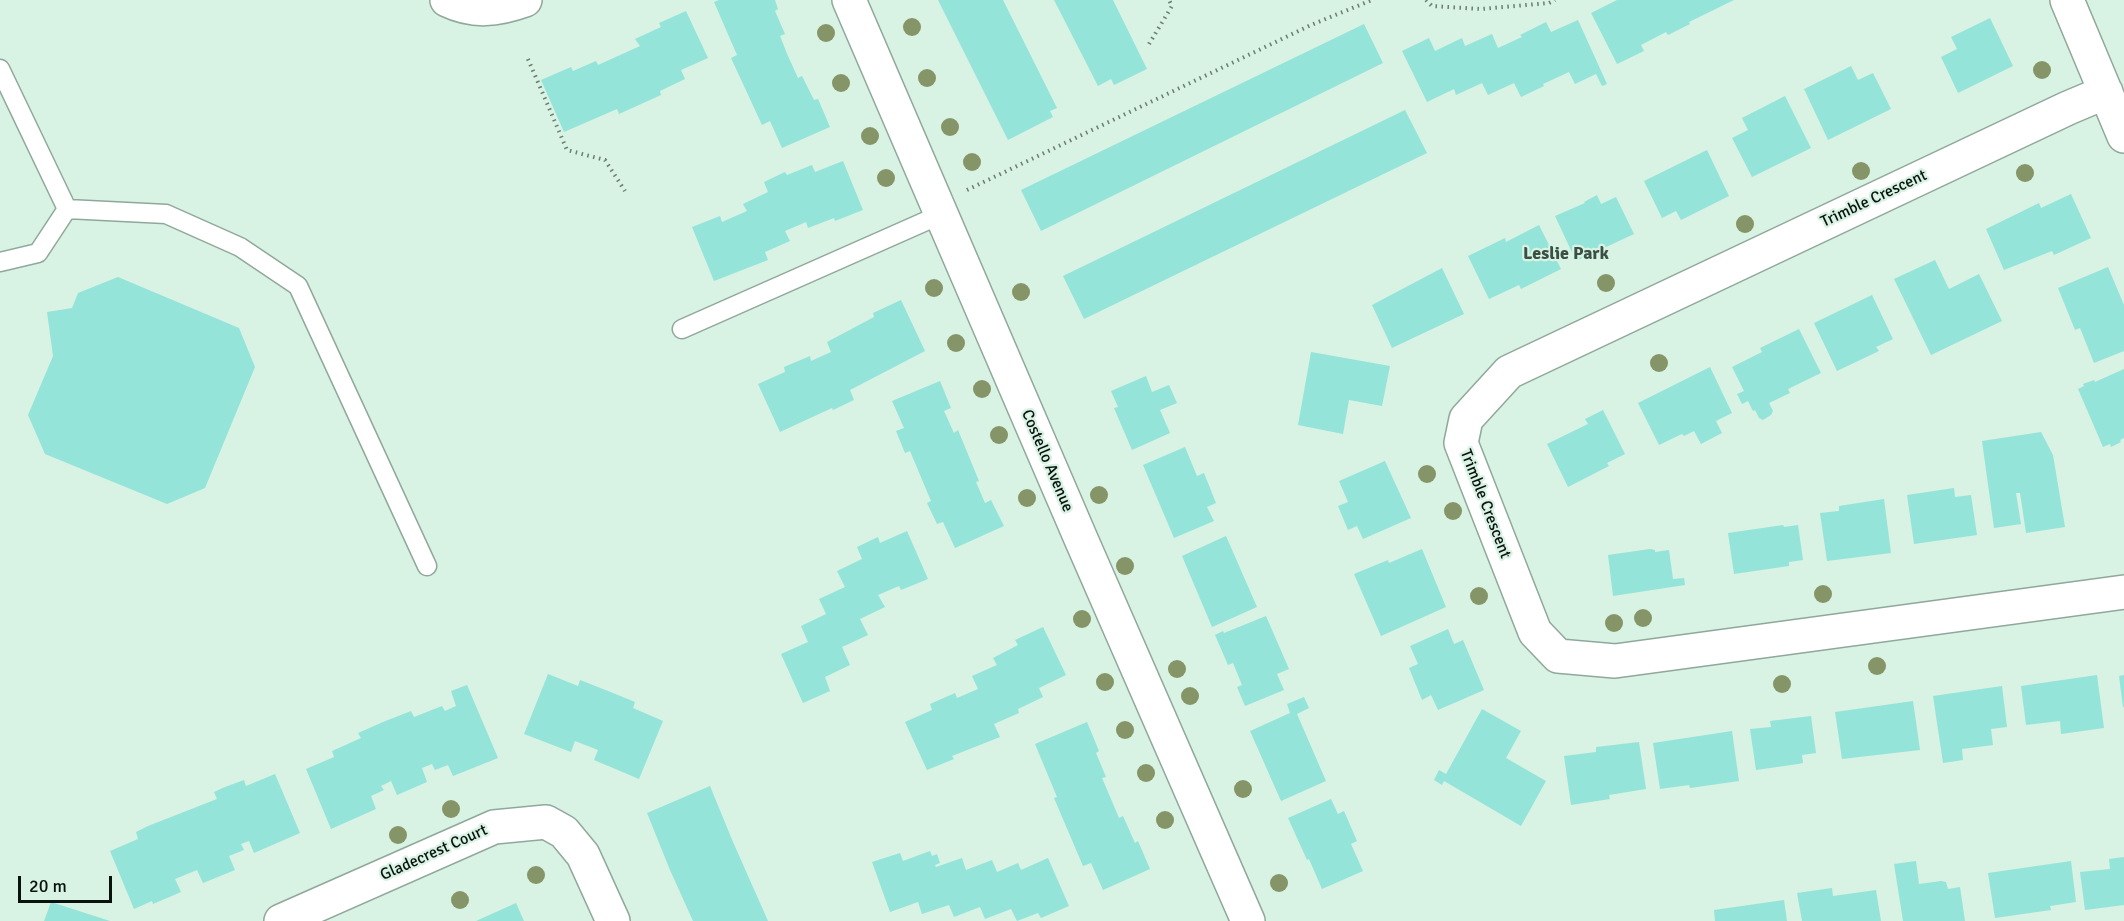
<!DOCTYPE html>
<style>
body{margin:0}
#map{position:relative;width:2124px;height:921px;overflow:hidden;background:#d8f2e4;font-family:Signika,sans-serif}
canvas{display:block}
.scale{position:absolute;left:18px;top:876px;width:94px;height:27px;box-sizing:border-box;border:3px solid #09120d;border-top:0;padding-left:8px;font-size:18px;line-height:21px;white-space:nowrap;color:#09120d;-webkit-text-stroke:4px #d8f2e4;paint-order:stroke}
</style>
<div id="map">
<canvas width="2124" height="921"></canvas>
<div class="scale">20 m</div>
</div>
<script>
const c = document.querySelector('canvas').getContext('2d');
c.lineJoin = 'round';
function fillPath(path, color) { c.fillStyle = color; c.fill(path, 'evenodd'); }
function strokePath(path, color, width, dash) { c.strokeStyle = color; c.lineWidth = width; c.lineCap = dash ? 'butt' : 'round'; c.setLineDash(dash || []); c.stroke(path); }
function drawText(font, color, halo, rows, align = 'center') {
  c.font = font + ' Signika,sans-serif'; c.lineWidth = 4.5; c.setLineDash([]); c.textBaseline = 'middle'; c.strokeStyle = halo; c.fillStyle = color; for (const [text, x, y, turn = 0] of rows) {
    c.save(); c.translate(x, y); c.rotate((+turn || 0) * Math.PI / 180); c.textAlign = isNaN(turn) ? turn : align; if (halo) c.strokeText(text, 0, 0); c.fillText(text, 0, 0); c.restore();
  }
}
fillPath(new Path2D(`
 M719,0H775L778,9L775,11L785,34L780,36L788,56L798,78L802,76L814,100L818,99L830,127L782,148L770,121L762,125L731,58L737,55L714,2Z
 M938,0H1003L1057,108L1050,111L1053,117L1008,140Z
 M1054,0H1113L1147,69L1114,85L1111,79L1098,86Z
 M1617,0H1734L1689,22L1690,24L1668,35L1666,32L1641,45L1644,51L1617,64L1591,13Z
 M686,11L708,58L681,70L685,79L660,91L661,95L619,114L617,109L564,132L541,80L571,67L573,71L596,61L598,65L640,46L635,39L661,27L659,23Z
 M1990,18L2013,66L1958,93L1941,57L1957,49L1951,37Z
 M1578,20L1607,84L1602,86L1596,74L1575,84L1569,72L1543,84L1544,86L1521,97L1514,83L1488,95L1482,83L1456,95L1454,89L1427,102L1402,51L1429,38L1435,51L1462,38L1465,46L1492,34L1498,48L1522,37L1520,35L1546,22L1551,32Z
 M1364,24L1383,63L1041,231L1021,190Z
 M1851,66L1858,80L1873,73L1891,109L1828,140L1804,89Z
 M1785,96L1811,148L1752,177L1732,138L1748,130L1742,118Z
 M1405,110L1427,153L1084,319L1063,276Z
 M1707,150L1729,196L1681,220L1676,211L1662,218L1644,181Z
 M843,161L863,210L835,221L834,218L808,228L806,222L785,231L790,241L765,252L768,260L714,281L692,227L720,216L722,222L747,211L743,204L768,192L764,182L785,172L787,175L812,165L815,172Z
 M2071,194L2091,238L2054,255L2052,251L2004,270L1986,229L2039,203L2041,208Z
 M1597,195L1601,204L1616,197L1634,234L1576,261L1555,216L1585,203L1584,202Z
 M1539,225L1561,269L1521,289L1519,285L1489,299L1468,256L1505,238L1506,242Z
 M1935,260L1949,289L1979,274L2002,321L1931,355L1894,279Z
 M2108,267L2124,305V351L2094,363L2080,328L2075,330L2058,288Z
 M1442,268L1464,314L1392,348L1372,305Z
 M118,277L239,328L255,367L205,488L167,504L45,454L28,415L53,356L47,312L72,308L78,293Z
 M1872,295L1893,339L1876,347L1879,351L1837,371L1814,323Z
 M901,300L925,351L850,390L854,400L833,410L832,408L780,432L758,384L785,372L784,367L810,356L811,361L831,352L827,342L874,317L873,313Z
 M1799,329L1821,373L1788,389L1790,393L1769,403L1773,411L1771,415L1763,420L1759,418L1755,410L1753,411L1748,401L1742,404L1737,394L1744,391L1732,367L1762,352L1760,348Z
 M1311,352L1390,366L1382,406L1349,400L1343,434L1298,425Z
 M1710,367L1732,413L1716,421L1722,433L1701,444L1694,431L1684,436L1682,434L1659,445L1638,403Z
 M2124,369V438L2120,440L2121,442L2111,447L2110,444L2103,447L2078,389L2084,386L2083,384L2094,380L2095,382Z
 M1146,376L1152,392L1169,385L1177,403L1160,410L1170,433L1132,450L1114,408L1118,407L1111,391Z
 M940,381L951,408L944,411L954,433L958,430L979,481L976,482L985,503L991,500L1004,526L955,548L943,522L937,524L927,503L931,501L910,451L905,453L896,431L904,428L892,401Z
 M1603,410L1625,454L1607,463L1609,466L1568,487L1547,444L1588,424L1585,419Z
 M2041,432L2053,455L2065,527L2026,533L2020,493H2016L2021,524L1994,528L1982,441Z
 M1185,447L1197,476L1204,473L1216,503L1207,507L1214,521L1174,538L1143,465Z
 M1385,461L1411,518L1363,539L1357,526L1348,530L1338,506L1348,502L1339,481Z
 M1954,488L1955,497L1971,495L1977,535L1914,544L1907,495Z
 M1884,499L1891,553L1827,561L1820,513L1839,511V506Z
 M1783,525L1784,527L1798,525L1803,560L1789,562V566L1734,574L1728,533Z
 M907,531L928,579L901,590L899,586L878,595L885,607L860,619L868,635L842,647L850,665L825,677L830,691L803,703L781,654L808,642L801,626L826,614L819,599L845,587L837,571L862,559L857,547L878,537L880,543Z
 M1226,536L1257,607L1212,627L1182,556Z
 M1422,549L1446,607L1381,636L1354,574L1388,560L1389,563Z
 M1650,549L1655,550V552L1669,550L1673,579L1684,578L1685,585L1613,596L1608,555Z
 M1266,616L1289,669L1277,674L1284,690L1245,706L1237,687L1242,685L1233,663L1228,665L1215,635L1223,631L1224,633Z
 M1043,627L1066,675L1039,688L1043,697L1018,709L1019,713L994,724L1000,737L952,756L954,759L927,770L905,722L932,710L930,704L955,693L957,698L978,689L972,676L997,665L993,658L1018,645L1015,640Z
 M1448,629L1454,644L1463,640L1484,690L1438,710L1431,695L1422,700L1409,668L1418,664L1410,646Z
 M548,674L578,686L580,680L608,691L635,702L633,708L663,721L639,779L594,760L598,750L575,741L571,752L524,734Z
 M2097,675L2104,728L2061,734L2060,721L2026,725L2021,686Z
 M2124,675V707H2123L2119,676Z
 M467,685L498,758L453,776L448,765L435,770L432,764L422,768L427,782L397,795L391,781L381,786L384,790L371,796L376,809L331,829L306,769L334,757L332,751L361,738L358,733L383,722L411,711L414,717L442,706L445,711L456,706L451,691Z
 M2002,686L2007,727L1991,729L1993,745L1962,749L1963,760L1943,763L1933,696Z
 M1304,697L1309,708L1297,714L1326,781L1281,801L1250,731L1290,713L1287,704Z
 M1913,701L1920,750L1842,759L1835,712Z
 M1482,709L1521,731L1506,758L1546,781L1521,826L1444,781L1442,785L1434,780L1439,770L1446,774Z
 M1811,716L1816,753L1802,755L1803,763L1798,764L1756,770L1750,729L1771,727L1770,721Z
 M1087,722L1099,751L1096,753L1106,777L1102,778L1111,799L1119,818L1123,816L1135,843L1138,841L1150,869L1103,890L1091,863L1083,866L1054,798L1057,797L1035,744Z
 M1732,731L1739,781L1690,788L1689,785L1660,789L1653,743Z
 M1639,742L1646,789L1609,795L1610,799L1571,805L1564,756L1596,752V747Z
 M275,774L300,833L254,853L249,841L241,844L244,850L229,856L235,870L203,883L197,870L175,879L181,892L153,904L152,901L134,909L110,851L138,839L136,832L148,826L217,799L214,792L225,787L244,780L246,786Z
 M710,786L733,842L768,921H693L670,870L647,813Z
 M1331,799L1338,814L1344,811L1357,841L1351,844L1363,871L1322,889L1309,859L1307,860L1288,818Z
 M930,851L932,856L937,854L940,863L935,865L936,867L962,858L966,870L992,860L997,872L1018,863L1021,870L1048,858L1069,906L1041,918L1038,913L1017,921L1011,909L985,919L980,907L954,917L949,905L922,914L918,902L890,912L872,862L900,853L903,861Z
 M2124,857V905L2085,910L2080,872L2110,869L2109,859Z
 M1916,861L1919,884L1941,881L1946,882L1948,889L1960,887L1965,921H1903L1894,864Z
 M2071,861L2076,902L2050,906L2051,910L1995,918L1988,873Z
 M1832,888L1833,896L1876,890L1881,921H1802L1797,893Z
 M1784,900L1787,921H1715L1714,910Z
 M51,902L110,921H44Z
 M516,903L524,921H476Z`), '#94e4d9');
const service = new Path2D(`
 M0,69L67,209L166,214L240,247L298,286L427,566
 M0,262L38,253L67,209
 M682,329L942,214`);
const minor = new Path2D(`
 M849,0L1081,539L1248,921
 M2067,0L2124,136
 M2106,92L2068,108L1509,372L1466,419L1461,443L1535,632L1558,656L1615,661L2124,592
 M281,921L494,827L546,822L564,832L583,855L613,921`);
const tertiary = new Path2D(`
 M447,0C474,13 497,10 525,0`);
strokePath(service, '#90a89b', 21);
strokePath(minor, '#90a89b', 36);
strokePath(tertiary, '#90a89b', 36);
strokePath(new Path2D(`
 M1426,0L1432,6L1481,9L1549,3L1555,0
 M1149,44L1172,6L1169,0
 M528,59L567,150L605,160L625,191
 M967,190L1311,25L1372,0`), '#6b7c72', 4, [1.5, 4.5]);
strokePath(service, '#fff', 18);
strokePath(minor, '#fff', 33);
strokePath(tertiary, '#fff', 33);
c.fillStyle = '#869567';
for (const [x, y] of [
 [912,27],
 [826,33],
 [2042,70],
 [927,78],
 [841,83],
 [950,127],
 [870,136],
 [972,162],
 [1861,171],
 [2025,173],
 [886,178],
 [1745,224],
 [1606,283],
 [934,288],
 [1021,292],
 [956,343],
 [1659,363],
 [982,389],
 [999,435],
 [1427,474],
 [1099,495],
 [1027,498],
 [1453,511],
 [1125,566],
 [1823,594],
 [1479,596],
 [1643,618],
 [1082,619],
 [1614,623],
 [1877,666],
 [1177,669],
 [1105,682],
 [1782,684],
 [1190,696],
 [1125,730],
 [1146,773],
 [1243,789],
 [451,809],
 [1165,820],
 [398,835],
 [536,875],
 [1279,883],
 [460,900]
]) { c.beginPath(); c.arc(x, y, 9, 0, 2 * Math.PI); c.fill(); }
drawText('16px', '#09120d', '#d8f2e4', [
 ["Trimble Crescent",1874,199,-25],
 ["Costello Avenue",1047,461,67],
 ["Trimble Crescent",1485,504,69],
 ["Gladecrest Court",434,853,-24]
]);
drawText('bold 18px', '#3a5044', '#d8f2e4', [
 ["Leslie Park",1566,254]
]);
</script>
